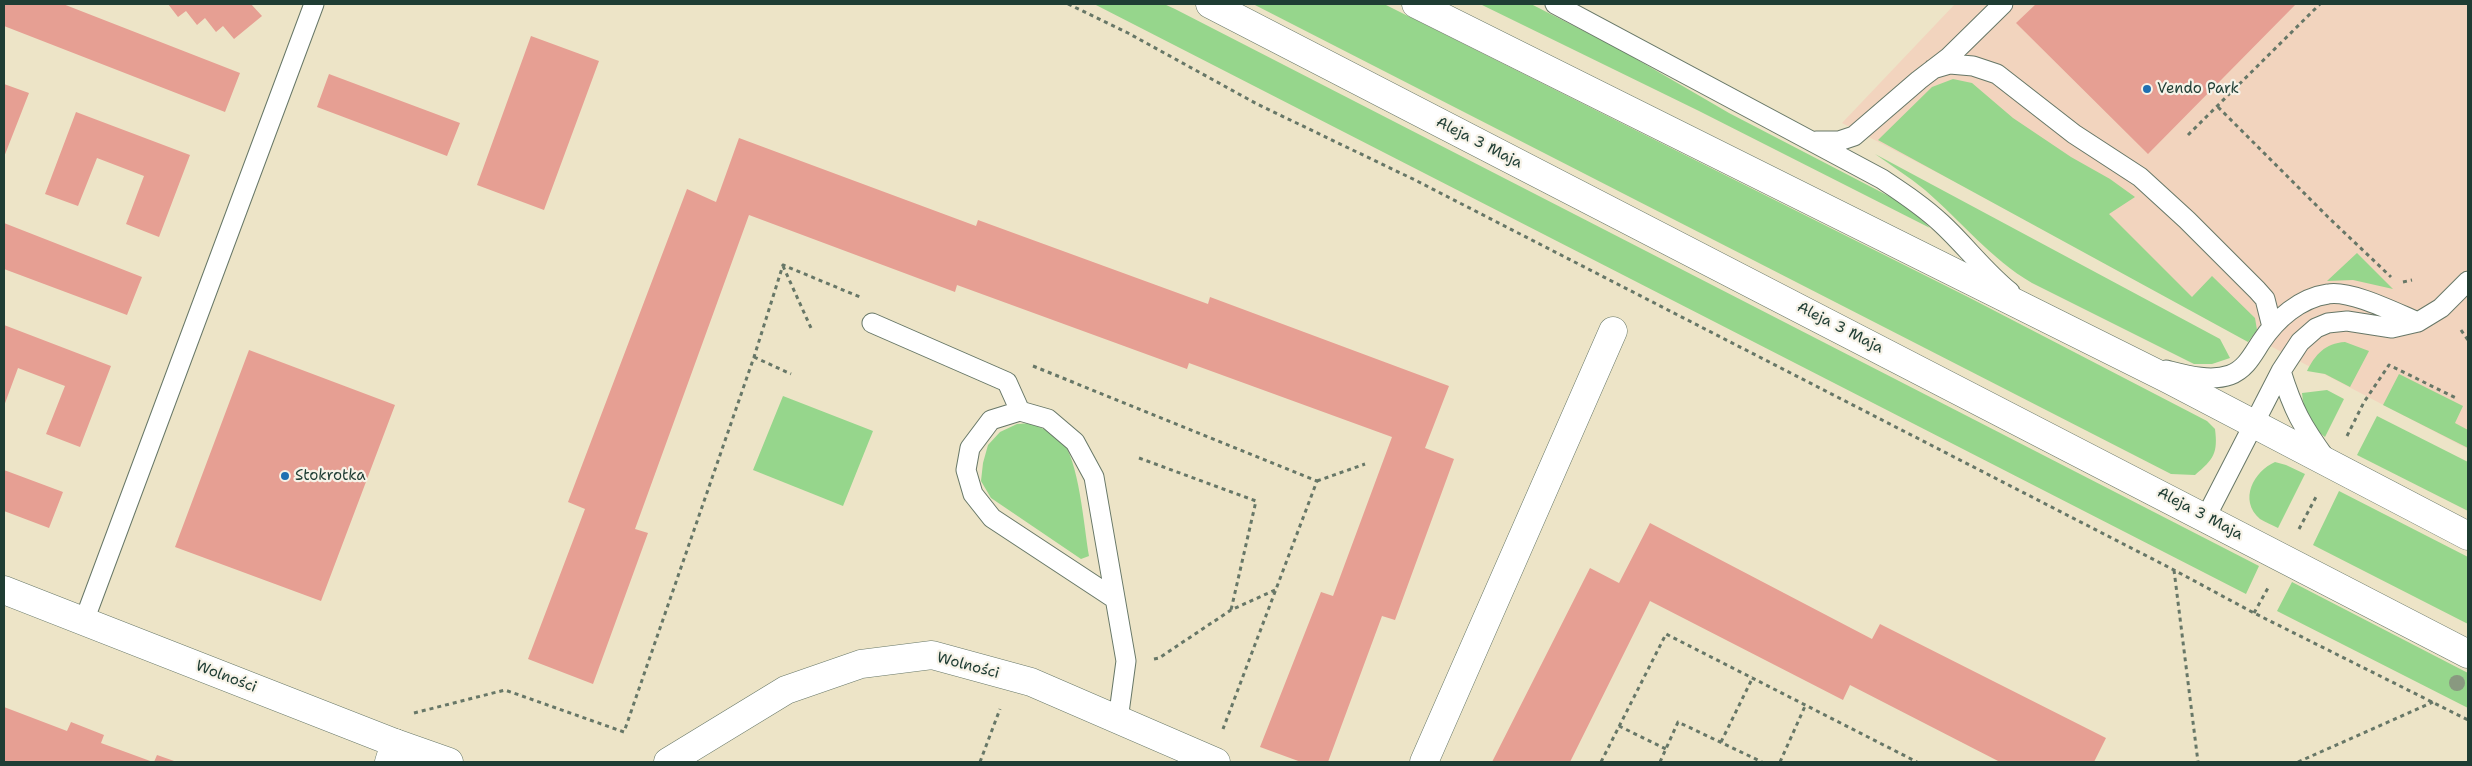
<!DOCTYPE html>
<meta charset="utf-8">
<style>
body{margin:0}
#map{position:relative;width:2472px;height:766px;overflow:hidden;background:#ede4c7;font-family:"Shantell Sans",sans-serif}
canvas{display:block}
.frame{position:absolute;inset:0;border:5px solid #1f3d34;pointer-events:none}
</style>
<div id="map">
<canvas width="2472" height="766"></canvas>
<div class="frame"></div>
</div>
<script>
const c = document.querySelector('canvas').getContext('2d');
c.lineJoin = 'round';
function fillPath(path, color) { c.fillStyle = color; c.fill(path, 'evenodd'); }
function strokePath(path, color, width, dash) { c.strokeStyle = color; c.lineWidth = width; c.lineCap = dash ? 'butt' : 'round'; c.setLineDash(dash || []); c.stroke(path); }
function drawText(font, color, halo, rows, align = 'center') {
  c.font = font + ' "Shantell Sans",sans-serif'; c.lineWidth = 4.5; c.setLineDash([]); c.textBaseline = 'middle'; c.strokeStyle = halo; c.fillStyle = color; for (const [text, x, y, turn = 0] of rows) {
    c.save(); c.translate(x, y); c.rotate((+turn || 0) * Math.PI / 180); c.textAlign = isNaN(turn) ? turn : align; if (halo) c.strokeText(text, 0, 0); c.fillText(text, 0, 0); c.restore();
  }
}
fillPath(new Path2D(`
 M1955,4H2468V449L1842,123Z`), '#f2d4be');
fillPath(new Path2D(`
 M1094,4H1164L1175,9L2259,566L2246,594Z
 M1253,4H1384L1968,297L2207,421L2215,429C2218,453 2214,459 2195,475L2171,474Z
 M1480,4H1531L1619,49L1729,113L1904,204L1914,211L1930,228L1699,111Z
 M1953,79L1972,83L2013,118L2071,157L2110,179L2135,197L2109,214L2192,297L2212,276L2255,318L2257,330L2248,342L1878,140L1932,87Z
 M1875,154L2220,339L2230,358L2212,364H2194L2032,283C1991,259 1961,221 1925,190C1909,177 1892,166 1875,154Z
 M2357,253L2393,289L2353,280L2327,281Z
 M2345,342L2369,351L2350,387L2325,374L2307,371C2315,355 2325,343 2345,342Z
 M2399,374L2463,406L2455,423L2468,430V448L2383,405Z
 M2327,390L2344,399L2325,437C2311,427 2303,410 2302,393Z
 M783,396L873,431L843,506L753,470Z
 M2377,416L2468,462V511L2357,455Z
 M1031,423C1041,428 1052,432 1061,440C1079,458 1084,528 1089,556L1081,559L991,498L981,481L983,463L988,445L1000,432L1017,424Z
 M2275,462L2286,465L2305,474L2278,528C2272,525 2265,522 2260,519C2238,500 2254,471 2275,462Z
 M2339,491L2468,557V624L2313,545Z
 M2292,582L2468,673V708L2277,611Z`), '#96d68c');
fillPath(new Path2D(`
 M4,4H63L240,73L225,112L4,26Z
 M168,4H251L262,16L234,39L223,26L216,32L205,18L197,25L186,11L178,17Z
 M2036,4H2296L2148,154L2016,23Z
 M531,36L599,61L544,210L477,185Z
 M329,74L460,123L447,156L317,107Z
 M4,84L29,93L4,157Z
 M76,112L190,155L159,237L126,224L144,176L97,158L78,206L45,194Z
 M739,138L976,226L978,220L1208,304L1210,297L1449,386L1425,448L1454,459L1395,620L1382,616L1328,762H1301L1260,747L1321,592L1333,596L1392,437L1189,363L1187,369L957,285L955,292L749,215L635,529L648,533L593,684L528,659L585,509L568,502L687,189L716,202Z
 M4,223L142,277L127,315L4,269Z
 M4,325L111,366L80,447L46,434L65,386L18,368L4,406Z
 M249,350L395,405L321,601L175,547Z
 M4,470L63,492L49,528L4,511Z
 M1650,523L1872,639L1880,624L2106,738L2094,762H2000L1850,685L1843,700L1650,601L1570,762H1492L1590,568L1619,583Z
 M4,707L67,731L71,722L104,735L101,743L153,762H4Z
 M157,755L177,762H154Z`), '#e69f93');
const service = new Path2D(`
 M1555,4L1882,179C1903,193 1923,206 1941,223C1965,245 1984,271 2010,292
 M1933,69L1950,64L1973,66L1997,74L2074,134L2140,177L2187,220L2257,290L2265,299L2272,327
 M1816,141H1839L1854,136L1919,80L1949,57L2003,4
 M872,323L1007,382L1020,411
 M2166,370C2186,375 2210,382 2230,375C2246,369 2253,354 2261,342C2276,319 2300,298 2328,294C2351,290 2396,313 2418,322
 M2281,371C2293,410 2302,426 2326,459
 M2206,517L2281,371L2300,342L2316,328L2328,323L2347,321L2392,328L2418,322L2441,308L2468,281
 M1115,599L992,518L973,494L966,470L970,448L991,420L1020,411L1048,419L1075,442L1094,477L1126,661L1118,720
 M84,621L314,4`);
const minor = new Path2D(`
 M395,743L449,762
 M668,762L786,690L861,664L932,655L1031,682L1216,762
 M1424,762L1613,331`);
const tertiary = new Path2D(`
 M1210,4L2468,654
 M1416,4L2168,379L2468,536
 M4,590L395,743L389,762`);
strokePath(service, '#677767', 21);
strokePath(minor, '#677767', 29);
strokePath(tertiary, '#677767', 29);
strokePath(new Path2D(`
 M1068,4L1128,33L1257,104L1415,180L2174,570L2254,613L2468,720
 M2218,107L2328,217L2391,277
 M2188,135L2320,4
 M783,266L811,328
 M2403,282L2412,280
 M2461,330L2468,340
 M754,357L791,374
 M1033,366L1317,481L1223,729
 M2347,436L2364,402L2389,365L2456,398
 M1139,458L1256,501L1231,610
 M1317,481L1365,464
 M2299,529L2317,495
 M2174,570L2198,762
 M2254,613L2268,588
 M1154,659L1159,658L1231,610L1275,590
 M414,713L505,690L624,732L754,357L783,265L860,297
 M1619,726L1666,749
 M1721,742L1753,677
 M980,762L1000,709
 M1601,762L1666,634L1917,762
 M1660,762L1678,722L1762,762
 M1780,762L1806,704
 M2298,762L2433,702`), '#677767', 3, [4, 4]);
strokePath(service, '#fff', 19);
strokePath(minor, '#fff', 28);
strokePath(tertiary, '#fff', 28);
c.fillStyle = '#899980';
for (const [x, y] of [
 [2457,683]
]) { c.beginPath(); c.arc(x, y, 8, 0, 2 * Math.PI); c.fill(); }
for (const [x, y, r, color] of [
 [2147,89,5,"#1f6fb2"],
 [285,476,5,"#1f6fb2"]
]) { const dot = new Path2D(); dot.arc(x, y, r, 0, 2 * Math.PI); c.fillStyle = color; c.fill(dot); strokePath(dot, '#f7f3e8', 2); }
drawText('15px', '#1f3d34', '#f7f3e8', [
 ["Vendo Park",2157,89],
 ["Stokrotka",295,476]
], 'left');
drawText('15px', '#1f3d34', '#f7f3e8', [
 ["Aleja 3 Maja",1479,143,27],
 ["Aleja 3 Maja",1840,328,27],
 ["Aleja 3 Maja",2200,514,28],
 ["Wolności",968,666,15],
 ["Wolności",226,677,21]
]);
</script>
